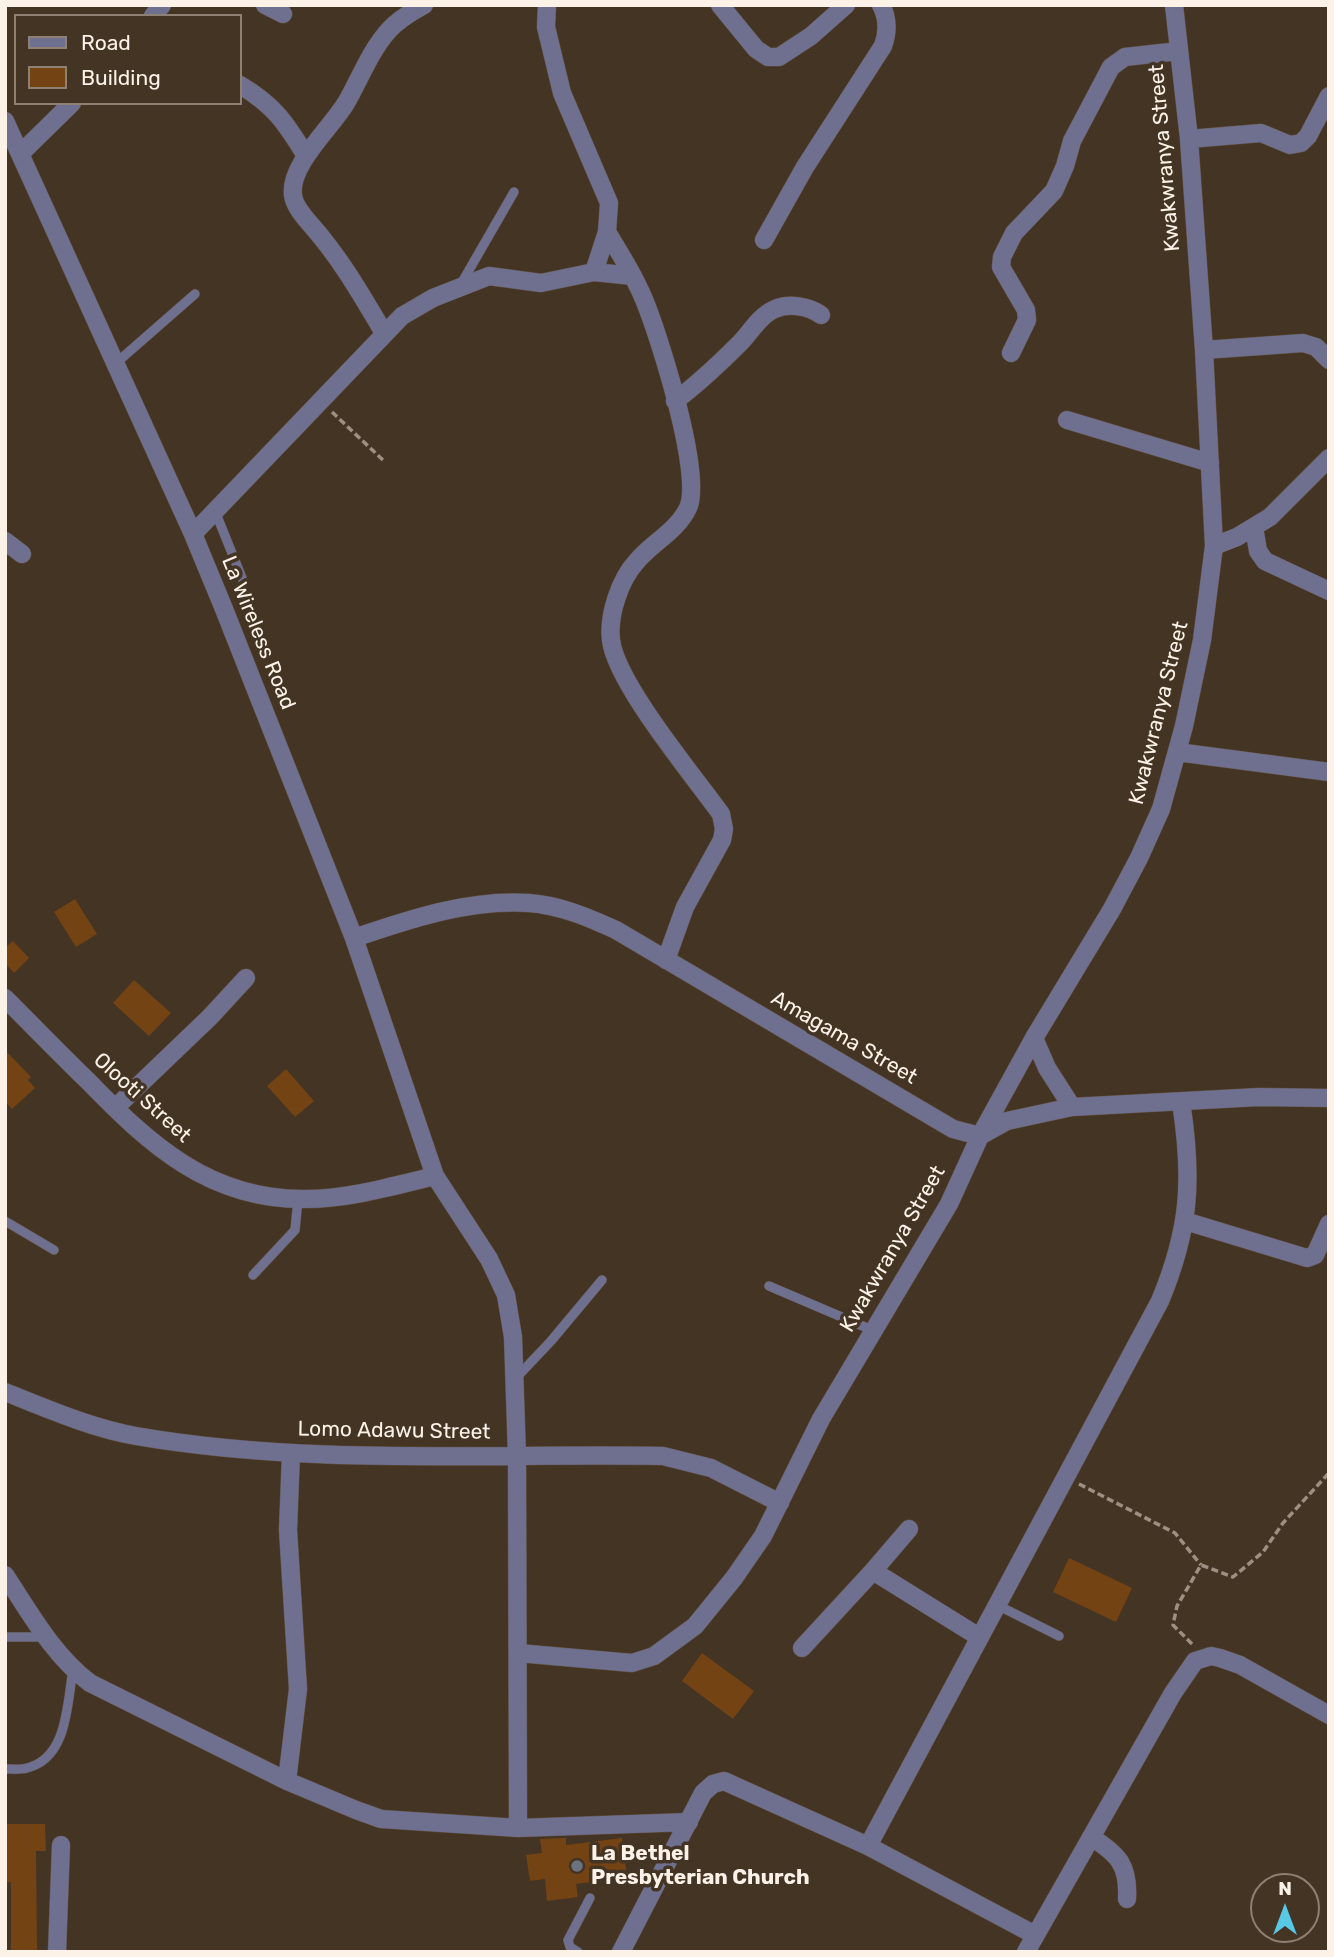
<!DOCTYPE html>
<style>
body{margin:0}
#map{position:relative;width:1334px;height:1957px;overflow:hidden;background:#443424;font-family:Rubik,sans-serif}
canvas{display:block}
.frame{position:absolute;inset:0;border:7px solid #fcf2e8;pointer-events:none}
.legend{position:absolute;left:14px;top:14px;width:228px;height:91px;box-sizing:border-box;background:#443424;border:2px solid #8e8072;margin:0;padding:9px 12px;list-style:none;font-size:21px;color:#fcf2e8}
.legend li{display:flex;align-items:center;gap:14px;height:35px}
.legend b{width:35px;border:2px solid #8e8072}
.north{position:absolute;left:1250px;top:1873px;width:70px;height:70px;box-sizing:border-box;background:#443424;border:2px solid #8e8072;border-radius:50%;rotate:0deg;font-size:19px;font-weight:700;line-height:28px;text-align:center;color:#fcf2e8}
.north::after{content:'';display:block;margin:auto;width:24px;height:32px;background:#59c8e5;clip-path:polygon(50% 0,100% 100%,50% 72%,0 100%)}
</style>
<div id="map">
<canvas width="1334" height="1957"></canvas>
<div class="frame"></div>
<ul class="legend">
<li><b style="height:9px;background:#6f6f90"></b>Road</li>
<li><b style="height:19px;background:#744314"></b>Building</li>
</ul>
<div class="north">N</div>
</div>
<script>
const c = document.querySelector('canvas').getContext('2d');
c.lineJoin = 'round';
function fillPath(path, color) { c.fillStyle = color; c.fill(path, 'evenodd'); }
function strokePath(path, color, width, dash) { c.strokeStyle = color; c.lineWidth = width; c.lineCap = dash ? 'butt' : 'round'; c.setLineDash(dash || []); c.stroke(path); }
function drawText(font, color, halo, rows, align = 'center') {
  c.font = font + ' Rubik,sans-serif'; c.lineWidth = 7; c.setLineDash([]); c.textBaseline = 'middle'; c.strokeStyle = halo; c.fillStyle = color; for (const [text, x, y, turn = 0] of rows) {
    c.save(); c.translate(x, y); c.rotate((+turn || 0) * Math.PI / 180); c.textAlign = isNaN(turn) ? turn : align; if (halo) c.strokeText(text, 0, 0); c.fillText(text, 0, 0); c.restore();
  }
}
fillPath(new Path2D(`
 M75,899L97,934L76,947L54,912Z
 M13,941L29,958L14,973L5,963V948Z
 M134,980L171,1013L149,1036L113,1003Z
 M5,1050L31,1077L28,1080L35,1088L12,1109L5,1101Z
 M286,1069L314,1101L295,1117L267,1086Z
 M1069,1558L1132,1588L1116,1622L1053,1592Z
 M702,1653L754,1691L733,1719L682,1681Z
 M5,1824H45L46,1851H36L37,1952H11V1882H5Z
 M566,1838V1845L622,1838L627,1877L576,1884L578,1897L547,1901L545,1879L530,1881L526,1855L542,1853L540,1839Z`), '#744314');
const service = new Path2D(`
 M461,284L514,192
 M115,364L195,294
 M215,511L244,583
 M5,1221L54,1250
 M253,1275L295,1230L298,1199
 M769,1286L872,1330
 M516,1378L551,1341L602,1280
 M997,1605L1059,1636
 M5,1637H46
 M5,1769C12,1769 21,1770 27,1768C68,1758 67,1703 73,1670
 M578,1952L570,1947L568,1940L590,1898`);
const minor = new Path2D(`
 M265,5L283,14
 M547,5L546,27L562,93L609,203L607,232L594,272
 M720,5L756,49L768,57H779L811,36L846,5
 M153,16L162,5
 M240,85C274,105 286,123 306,156
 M5,121L193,534L224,609L354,938L435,1176L489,1259L506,1295L513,1337L517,1456L518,1828
 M1189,139L1261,133L1290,145L1301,143L1308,136L1329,96
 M20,154L72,103
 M607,232C622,257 637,280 647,307C661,343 703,476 688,508C677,531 653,542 637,561C620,579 608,615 611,640C616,683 693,775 721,814L724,829L722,840L685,907L666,960
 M764,240L805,167L883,46C888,32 888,18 881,5
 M384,333C362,296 341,259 312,226C305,218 294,206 293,195C289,165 331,128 346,103C360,79 370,51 389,30C399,19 411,12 424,5
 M1204,350L1303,343L1316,347L1329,360
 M1011,353L1027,320L1026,310L1001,267L1002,257L1014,233L1054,191L1065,166L1072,141L1111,67L1125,57L1179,51
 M675,401C699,383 719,364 740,343C750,333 760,315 775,309C789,303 809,306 821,315
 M1067,420L1210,463
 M1254,527L1258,551L1265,561L1329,591
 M193,534L402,316L433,298L489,276L541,283L594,272L633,276
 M5,541L22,554
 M1214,546L1237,537L1270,517L1329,458
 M1177,752L1329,772
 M354,938C410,919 469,899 529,903C560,905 589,918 616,930L953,1129L980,1136L1007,1121L1072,1107L1259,1097L1329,1098
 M5,998C33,1026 60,1054 88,1081C150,1145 210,1200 305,1199C349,1199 393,1186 435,1176
 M1034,1038L1047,1068L1072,1107
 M115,1108L210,1017L246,978
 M1185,1221L1307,1258L1315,1255L1329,1224
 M5,1392C48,1409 91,1428 136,1436C309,1466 489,1453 663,1456L711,1468L780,1503
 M873,1571L979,1637
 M5,1575C30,1613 53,1655 90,1683L287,1781L356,1810L381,1819L518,1828L689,1822
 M802,1648L873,1571L909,1529
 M518,1653L632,1663L654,1656L695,1626L734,1578L763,1536L821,1419L949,1204L980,1136L1034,1038L1112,909L1139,858L1161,809L1184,726L1202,640L1214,546L1204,350L1189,139L1174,5
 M287,1781L298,1689L288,1530L291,1453
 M1091,1837C1118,1854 1129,1865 1127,1899
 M868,1846L1160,1301C1190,1229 1193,1179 1181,1102
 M57,1952L61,1845
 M621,1952L703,1793L713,1784L724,1781L868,1846L1035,1935
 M1026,1952L1173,1693L1195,1661L1211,1656L1220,1658L1240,1665L1329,1715`);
strokePath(service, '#615243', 10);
strokePath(minor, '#615243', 19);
strokePath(new Path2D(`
 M332,412L384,461
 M1079,1484L1175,1533L1201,1565
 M1192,1644L1173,1625L1177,1606L1201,1565L1233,1577L1263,1552L1283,1523L1329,1473`), '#9d9082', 3.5, [7, 3.5]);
strokePath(service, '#6f6f90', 9);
strokePath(minor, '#6f6f90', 18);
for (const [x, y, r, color] of [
 [577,1866,7,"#6b7280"]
]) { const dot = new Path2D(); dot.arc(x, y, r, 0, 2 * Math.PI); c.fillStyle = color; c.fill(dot); strokePath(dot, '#443424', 2.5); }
drawText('21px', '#fcf2e8', '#443424', [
 ["Kwakwranya Street",1165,158,-95],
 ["La Wireless Road",258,633,68],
 ["Kwakwranya Street",1159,713,-76],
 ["Amagama Street",844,1038,30],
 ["Olooti Street",142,1098,42],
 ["Kwakwranya Street",893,1249,-60],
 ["Lomo Adawu Street",394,1431,1]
]);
drawText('bold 21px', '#fcf2e8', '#443424', [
 ["La Bethel",591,1854],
 ["Presbyterian Church",591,1878]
], 'left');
</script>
